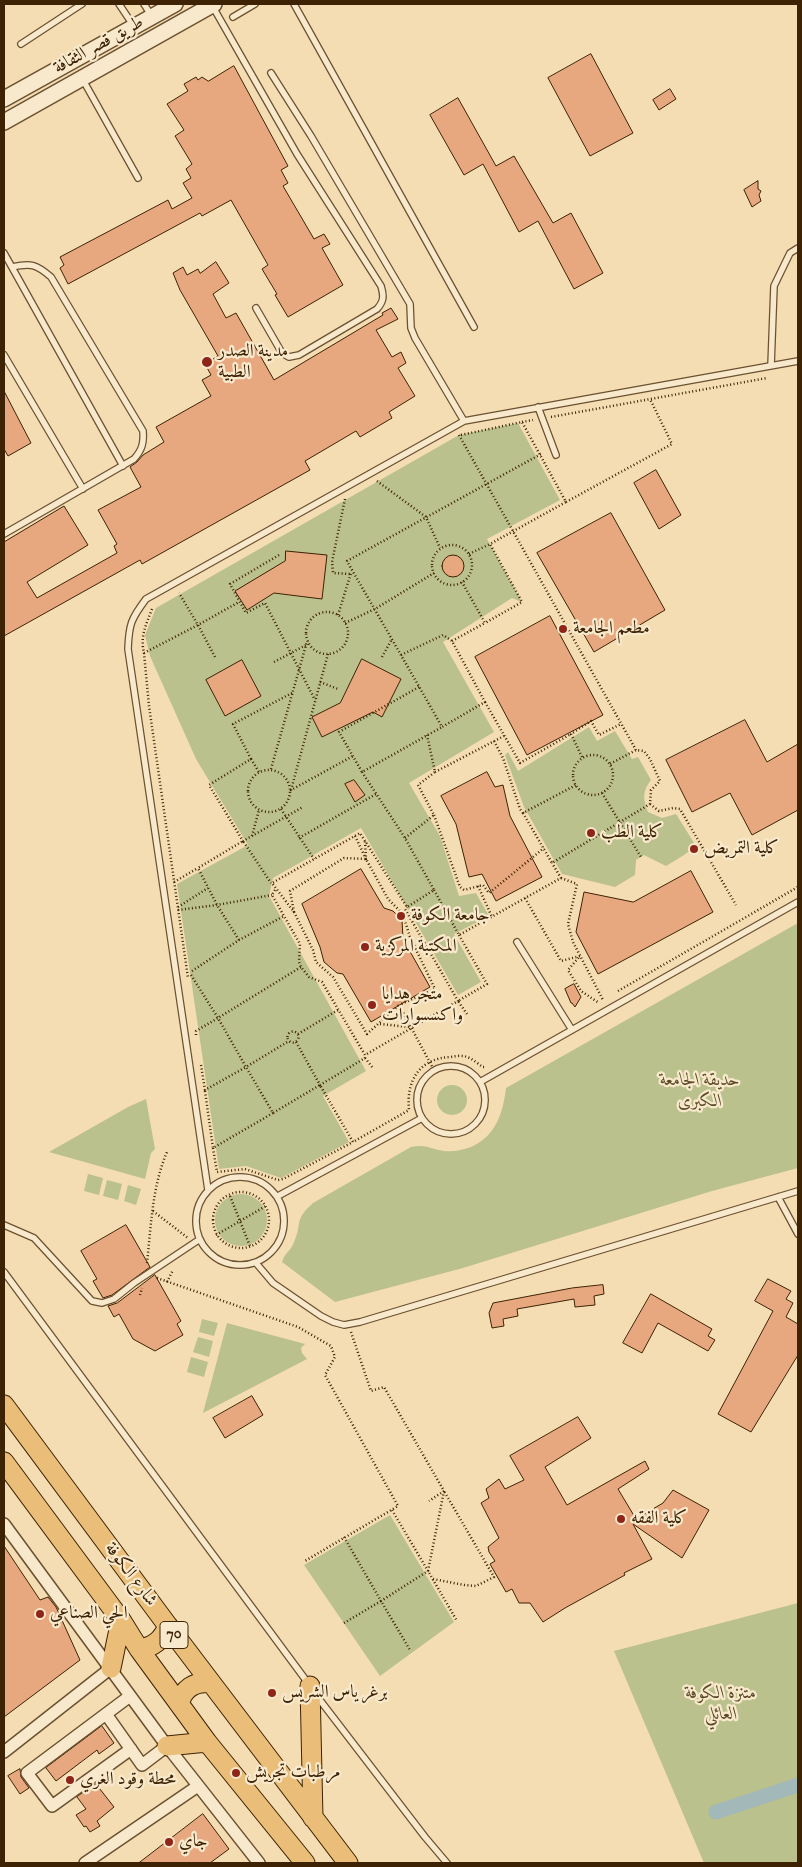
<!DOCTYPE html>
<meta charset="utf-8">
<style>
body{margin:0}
#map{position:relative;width:802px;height:1867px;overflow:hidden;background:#f4ddb2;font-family:"IM FELL English",serif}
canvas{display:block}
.frame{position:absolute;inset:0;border:5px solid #3d2204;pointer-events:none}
</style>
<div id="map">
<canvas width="802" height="1867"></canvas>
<div class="frame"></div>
</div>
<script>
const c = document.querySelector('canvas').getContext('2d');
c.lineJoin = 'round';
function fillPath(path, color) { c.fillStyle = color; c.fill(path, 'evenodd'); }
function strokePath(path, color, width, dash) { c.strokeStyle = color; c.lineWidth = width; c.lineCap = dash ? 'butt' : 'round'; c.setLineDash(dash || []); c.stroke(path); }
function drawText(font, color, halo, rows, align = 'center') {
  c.font = font + ' "IM FELL English",Amiri,serif'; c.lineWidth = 4.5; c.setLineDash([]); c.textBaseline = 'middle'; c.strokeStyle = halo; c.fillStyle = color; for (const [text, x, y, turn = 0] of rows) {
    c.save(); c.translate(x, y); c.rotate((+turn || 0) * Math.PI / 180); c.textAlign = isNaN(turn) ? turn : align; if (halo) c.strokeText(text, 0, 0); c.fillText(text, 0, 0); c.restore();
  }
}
fillPath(new Path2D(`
 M518,423L560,500L487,539L522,602L512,598L443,642L494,732L409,783L440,836L459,896L476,893L489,916L454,934L481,982L458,995L361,828L273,878L269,896L366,1071L323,1096L349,1142L281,1178L246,1166L219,1169L177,884L248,845L196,759L150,656L145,635L156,608L459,435Z
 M589,727L597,741L615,731L632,759L638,757L651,780C642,791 643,800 648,812L662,818L676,814L696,846L684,855L666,866L644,855L636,860L635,875L615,887L562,874L524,807L505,755L508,752L518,771Z
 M798,923V1168L712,1191L463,1268L335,1302L282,1262C285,1252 291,1251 294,1242C303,1222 293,1221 313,1203L411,1147C427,1144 430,1149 444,1151C454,1152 462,1150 471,1147C496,1136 503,1113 506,1088Z
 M437 1100a15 15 0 1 1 30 0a15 15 0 1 1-30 0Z
 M146,1099L155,1149L151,1153L145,1179L49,1152L128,1107Z
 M88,1174L103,1178L99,1195L84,1191Z
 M107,1180L122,1184L118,1200L103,1196Z
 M128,1185L141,1189L136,1205L124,1201Z
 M215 1220a26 26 0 1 1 52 0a26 26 0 1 1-52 0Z
 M202,1319L218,1323L214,1336L199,1332Z
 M227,1323L305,1344L301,1348L302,1353L307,1359L203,1413Z
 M198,1337L213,1341L209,1357L193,1352Z
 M191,1357L208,1362L204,1377L187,1372Z
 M390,1515L454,1622L380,1676L304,1565Z
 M798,1603V1863H704L614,1651Z`), '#bbc18c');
strokePath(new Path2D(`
 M716,1812L798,1785`), '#a2b8b9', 15);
const building = new Path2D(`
 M591,54L633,133L590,156L548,78Z
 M234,66L288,166L281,170L288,183L283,186L314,239L324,234L330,244L322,248L343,285L288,317L275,295L277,294L262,269L268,265L231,200L202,216L200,213L68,284L60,268L64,265L60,257L168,200L172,209L192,198L183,183L191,178L186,169L192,164L175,136L184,130L167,104L188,91L184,84L196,77L198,80L202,77L208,81Z
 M670,89L676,99L659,110L653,100Z
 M458,98L496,166L514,156L553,223L571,213L603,273L574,289L538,221L519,232L483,164L464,175L430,115Z
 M758,181V189L761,191L759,195L761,201L752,207L744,190Z
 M216,262L229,283L213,294L226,318L236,313L274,380L383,315L382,313L391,308L398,319L376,330L392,357L401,352L406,363L398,368L415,396L389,412L392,418L360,437L356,431L305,461L310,470L142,564L140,560L4,636V542L64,506L88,545L27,582L37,598L117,553L114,546L117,544L98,510L141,487L130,467L137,462L143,455L164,442L156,427L211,396L202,380L211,375L205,364L218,356L180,290L173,273L183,267L187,275L198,269L200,273Z
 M4,391L31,443L8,456L4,449Z
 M656,470L681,515L659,529L634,483Z
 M611,513L665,610L594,652L537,553Z
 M286,551L327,555L322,599L274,593L247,610L235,591L285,561Z
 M442 566a11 11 0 1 1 22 0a11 11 0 1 1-22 0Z
 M550,616L603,715L527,755L475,657Z
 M362,659L401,679L382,717L373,712L322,737L312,717L340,703Z
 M242,660L261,696L225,716L206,680Z
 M745,720L767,762L798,744V810L752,835L730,793L692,812L666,760Z
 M487,772L495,787L503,785L510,816L542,877L496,901L482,874L469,877L456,824L441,796Z
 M354,780L365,795L355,802L345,784Z
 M361,869L384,908L393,911L402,920L403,939L430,987L371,1022L343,974L337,973L324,962L320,947L302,904Z
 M691,871L713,912L598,974L576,932L584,892L633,902Z
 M574,984L581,997L575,1007L572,1003H571L565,989Z
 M126,1225L150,1267L112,1295L103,1298L93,1281L97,1279L81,1251Z
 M155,1275L181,1321L177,1324L183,1335L155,1351L133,1339L119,1314L114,1317L108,1306L117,1303Z
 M768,1279L791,1291L786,1299L793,1303L786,1317L798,1324V1355L751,1432L718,1414L773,1311L755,1301Z
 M603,1285L604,1294L594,1296L595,1305L575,1307L574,1299L517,1309L518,1316L503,1319L504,1326L492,1328L489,1313L493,1303L572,1288Z
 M651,1294L712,1329L708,1336L715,1340L708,1351L658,1323L642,1353L623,1343Z
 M252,1396L263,1415L225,1438L213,1418Z
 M578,1417L591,1438L545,1467L567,1505L645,1461L649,1469L618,1489L636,1519L663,1503L673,1490L709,1510L682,1558L633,1524L652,1559L624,1573L625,1575L565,1608L543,1622L530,1603H519L512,1589L506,1592L490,1564L495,1561L489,1552L488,1547L499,1538L481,1503L489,1498L486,1489L499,1479L505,1489L524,1480L510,1456Z
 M4,1546L40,1600L48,1597L56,1607L80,1660L4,1717Z
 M102,1726L114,1743L99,1754L97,1750L56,1781L46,1768Z
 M20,1769L21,1777L29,1788L20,1794L8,1776Z
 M96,1784L114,1807L97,1821L100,1826L90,1832L86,1826L84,1827L76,1815L86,1809L77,1797Z
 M203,1814L229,1849L210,1863H139Z`);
fillPath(building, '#e7a87f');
strokePath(building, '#3d2204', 1);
const service = new Path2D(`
 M119,4L133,25
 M144,4L151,15
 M294,4L474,327
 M213,7L297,154L381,286C384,296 384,301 377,309L299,355L289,357L282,353L256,308
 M233,17L255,4
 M21,44L82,4
 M271,73L311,136L410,304L411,328L415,338L464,421
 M83,80L138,178
 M4,253L123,466
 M4,355L83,489
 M771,366L774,286L790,253L798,248
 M538,407L556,455
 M4,534L134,459C142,450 144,443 143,431L51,277C36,264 31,263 12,267
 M517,942L572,1030
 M417 1100a34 34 0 1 1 68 0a34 34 0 1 1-68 0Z
 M480,1082L798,902
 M196 1221a44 44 0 1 1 88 0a44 44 0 1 1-88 0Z
 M208,1190L128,649C129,624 131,619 146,599L464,421L798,361
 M278,1196L422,1118
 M778,1197L798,1234
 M4,1225L34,1238L92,1301L102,1303L114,1299L134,1283L200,1239
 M256,1263L273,1283L321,1316L333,1322L344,1325L360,1322L798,1191
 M4,1272L308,1683
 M316,1695L425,1837L447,1863`);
const minor = new Path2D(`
 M4,1524L167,1746L259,1863
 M130,1696L27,1773L52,1806L131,1749
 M106,1714L142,1765L167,1746
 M4,1752L111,1668
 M85,1863L198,1786`);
const tertiary = new Path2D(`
 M4,99L175,4
 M4,122L214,4`);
const trunk = new Path2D(`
 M4,1405L168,1626L348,1863
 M4,1462L121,1620L139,1649L207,1742L305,1863
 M139,1649C154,1647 162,1640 168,1626
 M111,1668L121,1620
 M310,1686L313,1818
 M179,1704C183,1689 194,1681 210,1683
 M167,1746L207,1742`);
strokePath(service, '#6b5130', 8);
strokePath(minor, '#6b5130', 14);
strokePath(tertiary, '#6b5130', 18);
strokePath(trunk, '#3d2204', 21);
strokePath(new Path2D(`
 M551,417L767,378
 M522,422L533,420
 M459,435L636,750
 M461,435L522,422L566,502L490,544L522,602L485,623
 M377,481L426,517L440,548
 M345,499L332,562L333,573L351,574
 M566,502L672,444L650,399
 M432 565a20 20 0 1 1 40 0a20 20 0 1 1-40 0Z
 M469,554L490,544
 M279,555L230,584L246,613L265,603L315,700
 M152,609C146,625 140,636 144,653L198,625L179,593
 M306 633a21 21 0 1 1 42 0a21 21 0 1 1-42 0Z
 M338,615L351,573
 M345,623L375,609L434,573
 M452,641L485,623L462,582
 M144,653L149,706L188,978
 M328,654L291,790L353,756
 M401,655L443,635L452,641L485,702L442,727C412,674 382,622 352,570L347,561L541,454
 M215,657L198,625L239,602
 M382,657L392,639
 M274,662L306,645
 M320,682L338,689
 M419,687L339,732L362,772L442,727
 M292,693L233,724L251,759L209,785L243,841L303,807
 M485,702L520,763L571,734
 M494,741L503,758L520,809L523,813L576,785
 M573 775a20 20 0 1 1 40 0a20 20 0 1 1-40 0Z
 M582,757L571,734L591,721L599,735L621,724
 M251,759L259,772
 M271,769L306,645L308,641
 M248 791a21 21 0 1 1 42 0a21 21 0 1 1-42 0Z
 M362,772L405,838L434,890L407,907L360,833L272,883L294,912L290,891L344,858L366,859L388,899L399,910L405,921L410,937L435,989L399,1005
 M435,772L504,736
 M602,793L641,857
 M650,804L659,811L673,808L680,809L736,905
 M281,809L314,859
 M523,813L552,863L650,804L651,790L660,781L650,759L644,751L636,750L610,764
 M434,815L460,887L464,890L483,885L489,893L544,848
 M252,836L259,810
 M355,836L366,859L365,841
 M299,838L376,794
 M405,838L434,815L418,785L435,772L427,735
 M561,878L577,884L568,924L573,942L603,1000
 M174,882L198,868
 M478,886L492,917
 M275,890L272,895L300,944L299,962L301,967L309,977L322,982L365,1055L458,1001L405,909L407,907
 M434,890L459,935L561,878L552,863
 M525,898L561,961L580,956L568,970L581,991L599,1003
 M178,907L208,888
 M178,910L217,905L272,895
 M294,912L313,950L316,962L333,977L367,1034L399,1005L434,1070
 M459,935L487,984L458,1001L467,1014
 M239,940L217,905L198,868L243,841L271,883
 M192,971L239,940L284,916
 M191,975L218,1018L301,967
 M618,991L798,887
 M380,1024L409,1027
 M287.5 1037a5.5 5.5 0 1 1 11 0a5.5 5.5 0 1 1-11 0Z
 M298,1034L338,1010
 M196,1035V1031L218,1018L246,1067L289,1041
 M296,1042L320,1085L365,1058V1056
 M365,1058L373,1068
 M201,1065L205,1090L246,1067L273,1113L320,1085L353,1142L409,1110C406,1080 420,1058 451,1057C456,1056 462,1055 467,1057C473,1059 478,1064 483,1067H485
 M205,1091L213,1148L273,1113
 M213,1148L217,1172L245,1169L278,1180L283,1179L353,1142
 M213 1220a28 28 0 1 1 56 0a28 28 0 1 1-56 0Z
 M230,1196L250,1246
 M153,1211L188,1238
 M216,1235L266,1206
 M147,1263C151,1227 152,1187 167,1152
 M157,1278L298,1327L331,1346L335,1357L325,1375L398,1506L305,1561
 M167,1282L173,1270
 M140,1295L142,1288
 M351,1332L371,1391L384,1387L444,1491L429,1501
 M444,1491L428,1571L457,1621
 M344,1537L381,1601L428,1571L392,1510
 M433,1579L464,1585L476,1586L494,1577L444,1491
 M344,1623L381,1601L410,1650`), '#3d2204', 2.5, [1, 2.5]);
strokePath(service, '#f8e9cd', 5.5);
strokePath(minor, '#f8e9cd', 11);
strokePath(tertiary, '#f8e9cd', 15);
strokePath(trunk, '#eabe79', 19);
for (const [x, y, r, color] of [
 [207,362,6,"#8f2418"],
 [563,629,5,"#8f2418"],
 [591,833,5,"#8f2418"],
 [694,849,5,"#8f2418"],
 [401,916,5,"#8f2418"],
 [365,947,5,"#8f2418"],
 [372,1005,5,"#8f2418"],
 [621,1519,5,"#8f2418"],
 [40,1614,5,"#8f2418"],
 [272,1693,5,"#8f2418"],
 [236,1773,5,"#8f2418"],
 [70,1780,5,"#8f2418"],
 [169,1842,5,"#8f2418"]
]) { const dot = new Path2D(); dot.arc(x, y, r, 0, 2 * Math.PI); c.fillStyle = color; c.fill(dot); strokePath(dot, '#f8e9cd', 2); }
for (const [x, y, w] of [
 [174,1635,28]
]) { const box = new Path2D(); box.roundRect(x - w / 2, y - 13.5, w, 27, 4); c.fillStyle = '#f8e9cd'; c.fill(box); strokePath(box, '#3d2204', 1); }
drawText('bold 16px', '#3d2204', null, [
 ["70",174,1635]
]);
drawText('18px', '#3d2204', '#f8e9cd', [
 ["طريق قصر الثقافة",99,46,-29],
 ["شارع الكوفة",130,1575,53]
]);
drawText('18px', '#3d2204', '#f8e9cd', [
 ["مدينة الصدر",218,352],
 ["الطبية",218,373],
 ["مطعم الجامعة",573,629],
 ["كلية الطب",601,833],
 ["كلية التمريض",704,849],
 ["جامعة الكوفة",411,916],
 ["المكتبة المركزية",375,947],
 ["متجر هدايا",382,995],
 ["واكسسوارات",382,1016],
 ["كلية الفقه",631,1519],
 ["الحي الصناعي",50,1614],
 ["برغر ياس الشريس",282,1693],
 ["مرطبات تجريش",246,1773],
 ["محطة وقود الغري",80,1780],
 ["جاي",179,1842]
], 'left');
drawText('italic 18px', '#5c4a26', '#f8e9cd', [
 ["حديقة الجامعة",700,1081],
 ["الكبرى",700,1102],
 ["متنزة الكوفة",721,1694],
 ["العائلي",721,1715]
]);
</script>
